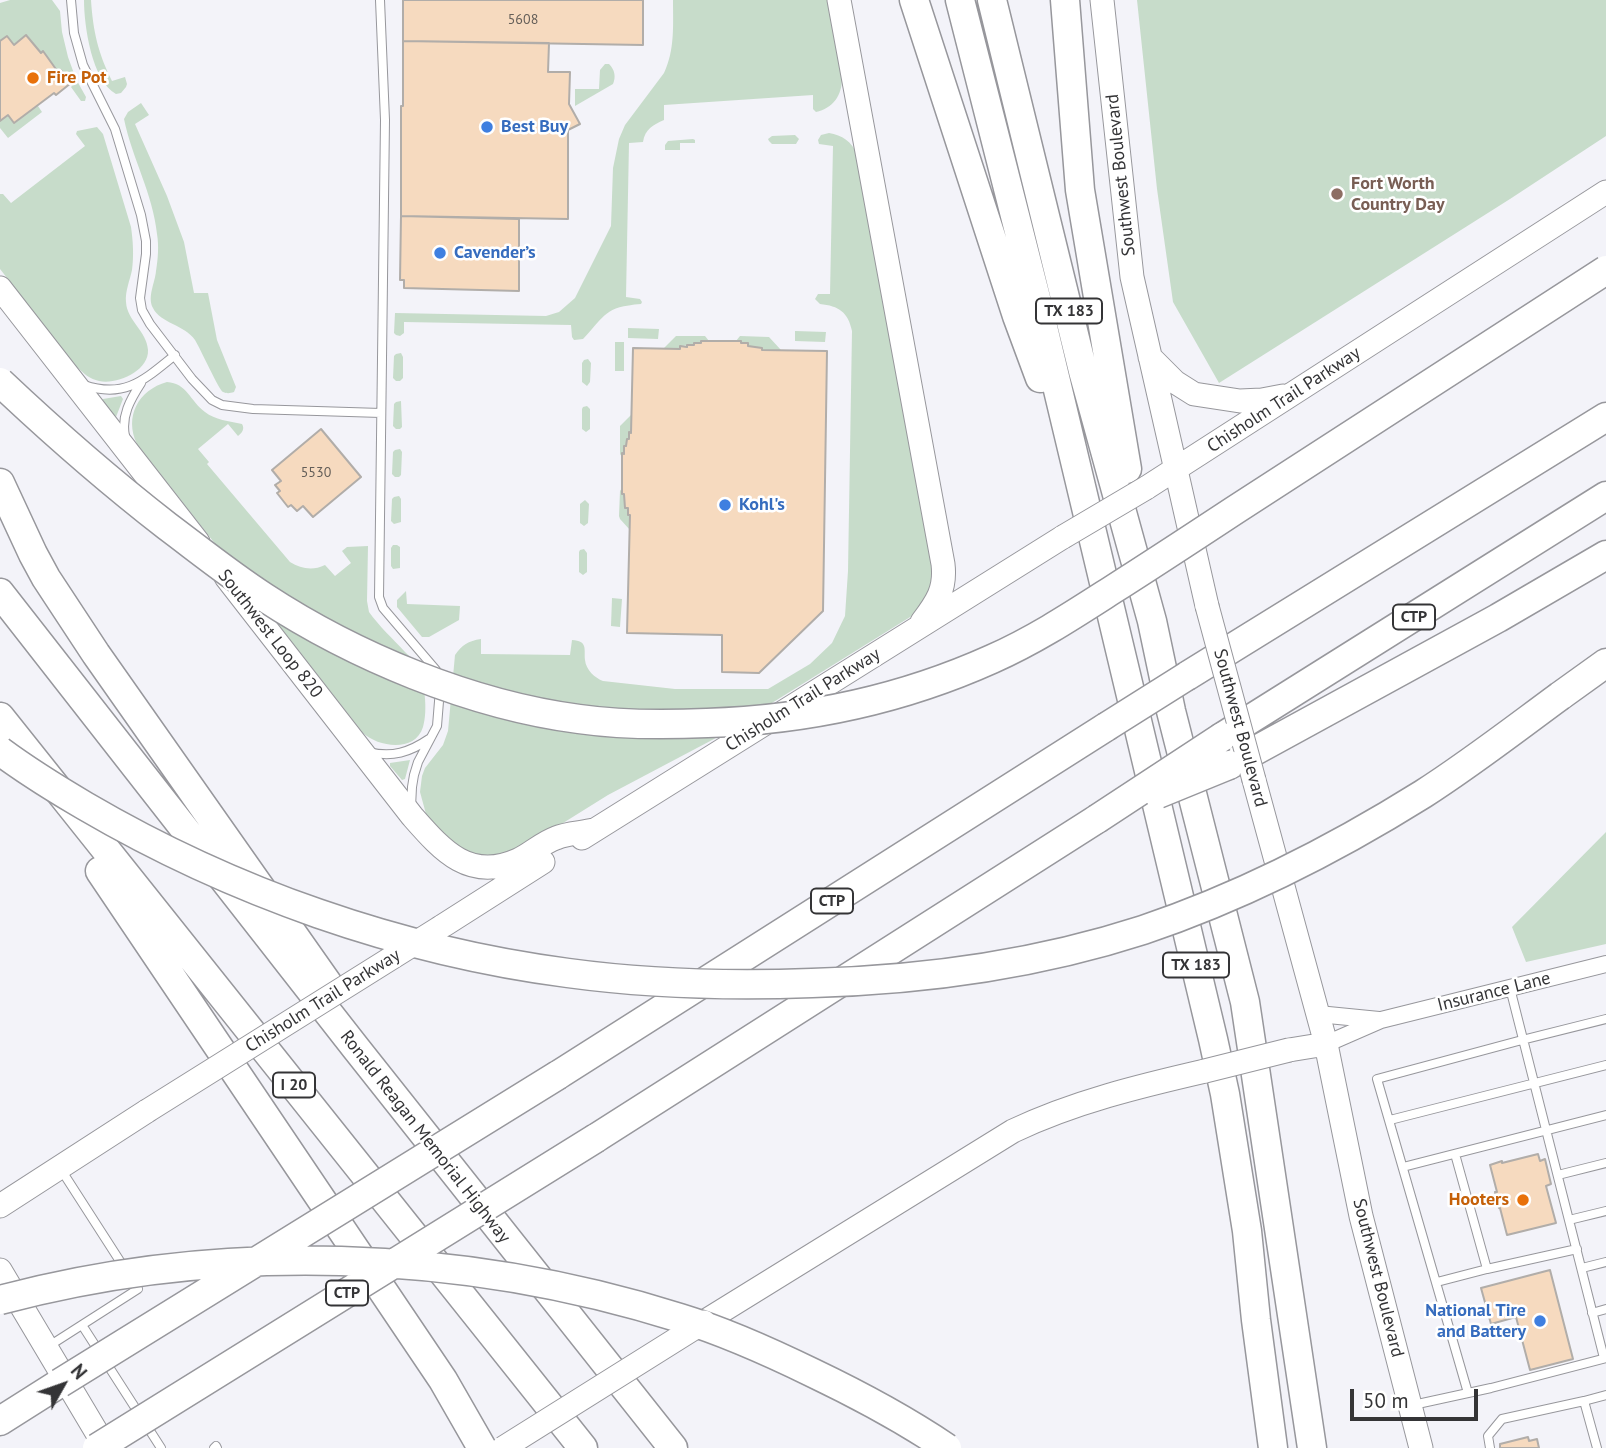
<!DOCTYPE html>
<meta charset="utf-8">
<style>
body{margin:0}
#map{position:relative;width:1606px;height:1448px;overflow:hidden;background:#f3f3f9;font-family:"PT Sans",sans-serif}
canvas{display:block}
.north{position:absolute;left:28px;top:1350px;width:70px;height:70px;-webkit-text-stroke:5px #fff;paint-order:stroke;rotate:50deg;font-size:19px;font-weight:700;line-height:28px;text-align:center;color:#343436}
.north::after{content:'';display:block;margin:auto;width:24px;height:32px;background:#343436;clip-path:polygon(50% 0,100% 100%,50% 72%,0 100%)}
.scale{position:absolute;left:1350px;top:1389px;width:128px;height:32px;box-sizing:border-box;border:4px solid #343436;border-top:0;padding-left:9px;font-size:21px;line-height:24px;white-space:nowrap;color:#343436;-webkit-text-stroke:5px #fff;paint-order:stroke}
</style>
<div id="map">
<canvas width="1606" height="1448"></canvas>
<div class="north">N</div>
<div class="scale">50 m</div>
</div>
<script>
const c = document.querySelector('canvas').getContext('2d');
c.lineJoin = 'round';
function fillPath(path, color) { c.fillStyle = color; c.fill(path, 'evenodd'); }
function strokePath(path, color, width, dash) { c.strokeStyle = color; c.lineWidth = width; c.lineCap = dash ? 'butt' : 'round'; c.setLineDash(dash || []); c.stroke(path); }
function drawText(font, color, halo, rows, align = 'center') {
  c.font = font + ' "PT Sans",sans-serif'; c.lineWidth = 5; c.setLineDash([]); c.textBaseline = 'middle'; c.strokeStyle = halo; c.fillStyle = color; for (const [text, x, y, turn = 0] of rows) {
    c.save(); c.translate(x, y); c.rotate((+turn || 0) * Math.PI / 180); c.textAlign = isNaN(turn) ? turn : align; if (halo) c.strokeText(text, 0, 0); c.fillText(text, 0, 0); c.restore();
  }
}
fillPath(new Path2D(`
 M10,0H52L60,11L62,32L68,57L76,79L86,97L85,101H81L71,87L72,86L61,71L58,72L43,51L41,53L27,35L14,45L0,41V3Z
 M84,0H91C93,31 98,53 112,81L125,77L127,84L126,87L121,93L116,94C92,81 84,26 84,0Z
 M673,0H827L842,78C842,96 833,108 816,112L813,109V95L664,105V120C653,125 645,129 643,142L629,143L626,297L640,299L642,302L641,304C604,307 606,315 583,339L574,340L572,337L571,325L404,322V333L400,336L396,335L394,333L395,313L546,316L559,312L575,298L611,226L613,168L619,139L625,125L664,73C675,50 673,25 673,0Z
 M1137,0H1606V136L1510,199L1219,383L1173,302L1157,189Z
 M605,64H609C615,70 616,77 613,84L575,106V89H599L600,70Z
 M141,103L149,115L135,124L167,196L184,242L194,293H208L217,340L236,387L234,392C230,393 228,394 223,392C219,390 200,348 195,340C185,325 160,323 153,308C147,297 155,283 156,271C158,259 159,246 157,234C153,194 132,158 124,119L128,112Z
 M36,106H38L42,112L8,138L0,128V121L8,115L15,123Z
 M97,127L103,134L131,227C133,241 134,255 132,270C130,280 125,291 126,302C127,321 147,331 148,350C149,371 117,385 99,381C90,379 84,374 77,367L0,269V194H3L11,203L85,146L76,134L77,131Z
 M829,133C842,135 852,142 857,154L937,561L935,584L915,614L714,739L608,795L515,853L478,858L446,839L426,814L420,792L422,776L425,768L443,745L448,731L455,655C462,645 468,641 481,639V654L570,655L572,640C588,641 584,649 585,660C586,670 595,678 603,681L675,689H768L810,664L832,643L845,616L848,571L852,331C848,312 839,306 820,304L815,299L818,294H830L833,146L819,144L818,140L821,135Z
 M795,135L799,139L796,144H772L769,141L768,139L772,136Z
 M693,139L695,140V143H680V150H665V145L668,141Z
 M628,328L659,329L658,339L628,338Z
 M795,331L826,332L825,342L795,341Z
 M676,336H705L709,341L694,343V345L680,346V349L664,348Z
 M740,336L769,337L781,350H762V348L748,346V343H741V341H736Z
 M615,342H624V371H615Z
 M401,353L403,357V378L400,381H396L393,378L394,356L396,354Z
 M588,359L591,363L590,382L587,386L582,382V363L584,360Z
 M167,382C187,383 190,401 205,412C215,420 229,421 242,424C245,429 242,433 238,436L228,424L198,449L209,462L207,464L290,562C301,569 313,571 325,565L335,576L351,563L342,551L347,547L368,546L367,601L369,612C379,626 393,639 405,652C409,656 414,660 416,664C425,679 428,711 423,727C415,753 378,747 363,733L137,444C124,417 138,390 167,382Z
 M121,396L123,399L116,417L103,402V399Z
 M401,401L402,427L400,429H396L393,426L394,404L396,402Z
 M587,406L590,409V429L586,432L582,429V409L583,407Z
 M631,415V433H629V439L627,440L626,446L622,457L620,454V426Z
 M400,449L402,452L401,475L399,477H395L392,474L393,452L395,450Z
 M622,488V494H624V501H626L628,515H630V530L620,519L619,516L620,491Z
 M399,496L401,499V522L394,524L391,521L392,499L394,497Z
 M585,500L589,504L588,523L584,526L580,523V504Z
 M393,545H397L400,547V568L393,569L391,566V548Z
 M584,549L587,553V572L583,575L579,572V552L580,550Z
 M406,591L407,604L460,606L459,620L429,637H422L397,607V600Z
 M612,598L622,599L620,627L611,626Z
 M410,760L405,779L402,780L390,766V763Z
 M1606,832V944L1526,962L1512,927Z`), '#c7dcca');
const building = new Path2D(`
 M403,0H643V45L403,41Z
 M26,35L41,53L43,51L58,72L61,70L71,83L56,95L54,93L14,123L8,115L0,121V41L7,36L14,45Z
 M403,41L549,43L548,72H570L569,104L580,124L568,130V219L401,216V106H403Z
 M401,216L519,219V291L404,288V280H400Z
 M701,341H741V343H748V346L762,348V350L827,351L823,611L759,673L722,672V635L627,633L630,515H628V508H625L624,494H622V453L624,454V446H626L627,439H629V432L631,433L633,348L680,349V346L687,347V345H694V343H701Z
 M321,429L361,477L313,517L303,506L297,511L291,505L288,507L277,493L280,491L275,485L281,481L272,470Z
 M1538,1154L1540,1161L1545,1159L1551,1184L1546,1186L1556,1223L1507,1235L1500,1208H1499L1495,1192H1497L1490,1165L1502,1161V1163Z
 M1550,1270L1573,1359L1530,1370L1516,1317L1491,1324L1481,1288Z
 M1528,1437L1529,1441L1537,1439L1539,1448H1500V1444Z`);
fillPath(building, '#f6dabf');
strokePath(building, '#b1ada9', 2);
const lane = new Path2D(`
 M71,0L74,33L83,65L115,129L141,215L146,241V254L140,298L142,310L150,324L192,379L212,400L222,405L253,409L381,413
 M380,0L385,120L379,597L383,608L436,670L438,676
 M84,385C125,399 144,380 175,355
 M125,436C121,416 130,400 141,383
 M369,752C392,758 410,752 429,739
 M411,807L412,787L414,775L418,762L437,726L440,689
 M1510,988L1604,1358
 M1390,1120L1606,1065
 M1403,1167L1606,1115
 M60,1168L125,1269
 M1558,1175L1606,1163
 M1569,1220L1606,1211
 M1582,1268L1606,1262
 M1487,1269L1577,1249
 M1437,1282L1487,1269L1455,1154
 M1592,1313L1606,1309
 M82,1325L161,1448
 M49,1346L138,1289L132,1280
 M1468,1393L1377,1079L1522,1040L1606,1019
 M1584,1401L1606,1395
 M1413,1405L1491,1388L1606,1358
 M214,1448L216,1446L217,1448
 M1490,1448L1488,1436L1502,1419L1584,1401L1597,1448`);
const street = new Path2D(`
 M1318,1014L1379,1020
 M1326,1044L1381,1020L1606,964`);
const secondary = new Path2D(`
 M839,0L943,564C946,589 937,602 922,622
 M1102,0L1132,277L1207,606
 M0,288L198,542
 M1150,357L1175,382L1194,394L1240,401L1262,400L1283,396
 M1146,488L1606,192
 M226,577L412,816C442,850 469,882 518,860C531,854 542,843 556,838C567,833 582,833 594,830
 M1254,780L1326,1044L1361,1216L1421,1448
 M582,838L1063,537
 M441,927L543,862
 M1289,1050L1326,1044
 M0,1206L147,1111
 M0,1270L106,1448
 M704,1322L1013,1131C1074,1102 1140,1086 1205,1071`);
const highway = new Path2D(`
 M914,0L1017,316L1040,378
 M960,0L1037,302L1213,1039L1225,1094L1247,1231L1256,1320L1273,1448
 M992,0L1083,371L1152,621L1171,711L1245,1002L1312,1448
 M1065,0L1080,190L1127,469
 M0,483L33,554L46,578L96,654L328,984
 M0,593L355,1047L673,1448
 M1187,676L1606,417
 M1560,696L1606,663
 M0,717L583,1448
 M1222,737L1606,496
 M1229,765L1498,618L1606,555
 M100,871L443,1380L482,1448
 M558,1075L1106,727
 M596,1138L1097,819
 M0,1421L60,1383`);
strokePath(lane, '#97979c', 10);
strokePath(street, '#97979c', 18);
strokePath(secondary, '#97979c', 25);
strokePath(highway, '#97979c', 31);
strokePath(lane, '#fff', 8);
strokePath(street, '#fff', 16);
strokePath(secondary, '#fff', 23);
strokePath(highway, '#fff', 28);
const secondaryBridge = new Path2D(`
 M1063,537L1146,488
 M1207,606L1254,780
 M1205,1071L1289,1050
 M147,1111L441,927
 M503,1448L704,1322`);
const highwayBridge = new Path2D(`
 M0,382C54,433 109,481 167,526C199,550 230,575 264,597C354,656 471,705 579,719C621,725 664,725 707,723C805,720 903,699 992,659C1035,640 1073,615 1112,590C1153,564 1194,537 1235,510C1359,430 1482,350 1606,270
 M1106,727L1187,676
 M0,751C27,771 56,789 85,806C232,892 399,951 568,973C649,984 730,986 812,983C924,980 1035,965 1143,930C1241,897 1335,849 1423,794C1470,764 1515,729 1560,696
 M1158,794L1229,765
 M1097,819L1222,737
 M0,1300C222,1241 461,1249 680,1318C726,1332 770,1352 813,1373C859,1395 904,1419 947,1448
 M60,1383L558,1075
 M97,1448L596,1138`);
strokePath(secondaryBridge, '#97979c', 25, []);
strokePath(highwayBridge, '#97979c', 31, []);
strokePath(secondaryBridge, '#fff', 23);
strokePath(highwayBridge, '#fff', 28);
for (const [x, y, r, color] of [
 [33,78,7,"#e8710a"],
 [487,127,7,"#3f7fe0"],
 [1337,194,7,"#8d6e63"],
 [440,253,7,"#3f7fe0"],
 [725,505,7,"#3f7fe0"],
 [1523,1200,7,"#e8710a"],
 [1540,1321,7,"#3f7fe0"]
]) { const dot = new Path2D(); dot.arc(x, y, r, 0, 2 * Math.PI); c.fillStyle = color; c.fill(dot); strokePath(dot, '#fff', 2.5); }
drawText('14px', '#645e58', null, [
 ["5608",523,20],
 ["5530",316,473]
]);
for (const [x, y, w] of [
 [1069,311,66],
 [1414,617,42],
 [832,901,42],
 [1196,965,66],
 [294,1085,42],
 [347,1293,42]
]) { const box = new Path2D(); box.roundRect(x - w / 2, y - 12.5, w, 25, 5); c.fillStyle = '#fff'; c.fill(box); strokePath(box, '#343436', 2); }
drawText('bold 16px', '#343436', null, [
 ["TX 183",1069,311],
 ["CTP",1414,617],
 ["CTP",832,901],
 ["TX 183",1196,965],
 ["I 20",294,1085],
 ["CTP",347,1293]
]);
drawText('bold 18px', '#c56008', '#fff', [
 ["Fire Pot",47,78],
 ["Hooters",1509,1200,"right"]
], 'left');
drawText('bold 18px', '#366cbe', '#fff', [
 ["Best Buy",501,127],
 ["Cavender’s",454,253],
 ["Kohl's",739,505],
 ["National Tire",1526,1311,"right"],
 ["and Battery",1526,1332,"right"]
], 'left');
drawText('18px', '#343436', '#fff', [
 ["Southwest Boulevard",1121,175,-96],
 ["Chisholm Trail Parkway",1284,400,-33],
 ["Southwest Loop 820",270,634,52],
 ["Chisholm Trail Parkway",803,700,-32],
 ["Southwest Boulevard",1240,728,75],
 ["Insurance Lane",1494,992,-14],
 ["Chisholm Trail Parkway",323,1001,-32],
 ["Ronald Reagan Memorial Highway",425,1137,52],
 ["Southwest Boulevard",1378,1278,76]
]);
drawText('bold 18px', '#785e54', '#fff', [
 ["Fort Worth",1351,184],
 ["Country Day",1351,205]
], 'left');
</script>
